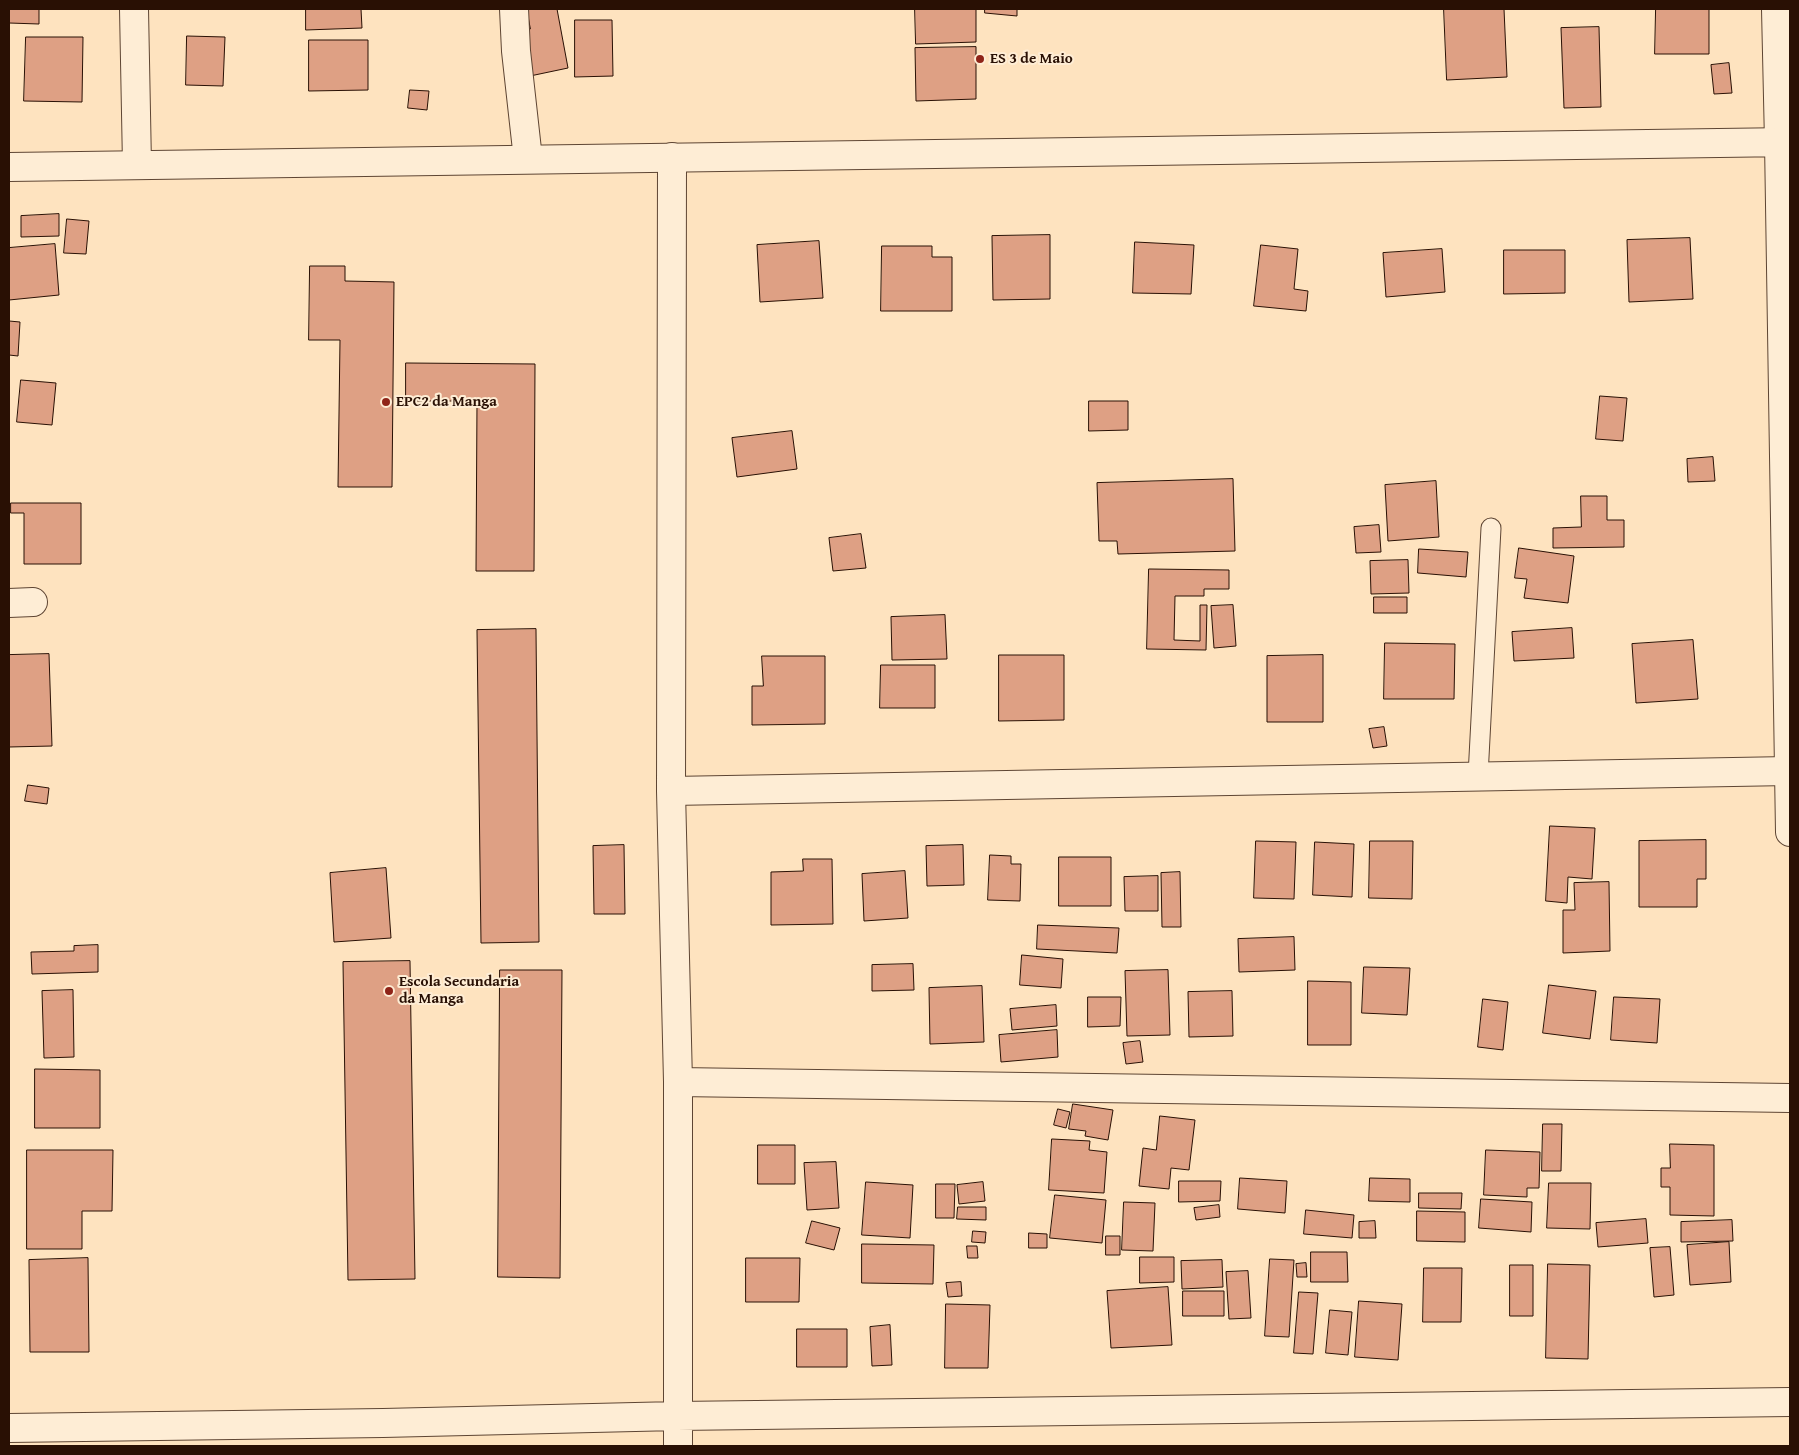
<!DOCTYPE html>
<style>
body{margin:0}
#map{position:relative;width:1799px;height:1455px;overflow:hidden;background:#fee3bf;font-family:"Gentium Book Plus",serif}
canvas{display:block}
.frame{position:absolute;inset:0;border:10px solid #291004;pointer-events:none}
</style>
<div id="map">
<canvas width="1799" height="1455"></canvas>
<div class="frame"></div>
</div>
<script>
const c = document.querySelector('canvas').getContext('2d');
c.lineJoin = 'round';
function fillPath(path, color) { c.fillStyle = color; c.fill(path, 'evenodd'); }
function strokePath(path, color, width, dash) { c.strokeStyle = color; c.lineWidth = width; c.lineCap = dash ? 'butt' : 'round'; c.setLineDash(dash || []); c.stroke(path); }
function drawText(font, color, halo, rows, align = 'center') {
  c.font = font + ' "Gentium Book Plus",serif'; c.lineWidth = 4; c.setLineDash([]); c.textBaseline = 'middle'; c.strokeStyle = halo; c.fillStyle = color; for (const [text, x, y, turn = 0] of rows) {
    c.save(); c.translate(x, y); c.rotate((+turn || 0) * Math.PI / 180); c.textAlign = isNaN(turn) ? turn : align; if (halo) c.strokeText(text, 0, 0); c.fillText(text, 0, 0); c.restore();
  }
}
const building = new Path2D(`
 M9,9H39V24L9,23Z
 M306,9H361L362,28L306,30Z
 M527,9H557L568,68L530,76L523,30L530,29Z
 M915,9H976V42L916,44Z
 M985,9H1017V16L985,13Z
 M1444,9H1504L1507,77L1447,80Z
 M1656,9H1709V54H1655Z
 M575,20H612L613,76L575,77Z
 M1599,27L1601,107L1564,108L1561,28Z
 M187,36L225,37L223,86L186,85Z
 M26,37H83L82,102L24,101Z
 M309,40H368V90L309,91Z
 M976,47V99L916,101L915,48Z
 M1729,63L1732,93L1714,94L1711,65Z
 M410,90L429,91L427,110L408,108Z
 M59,214V236L21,237V216Z
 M67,219L89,221L86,254L64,253Z
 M1050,235V299L993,300L992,236Z
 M1690,238L1693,299L1629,302L1627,240Z
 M819,241L823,298L760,302L757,245Z
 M1135,242L1194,245L1191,294L1133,293Z
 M55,244L59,295L9,300V248Z
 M1261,245L1298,249L1294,289L1308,291L1306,311L1254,306Z
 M882,246H932V257H952V311H881Z
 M1442,249L1445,292L1386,297L1383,253Z
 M1504,250H1565V293L1504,294Z
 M310,266H345V281L394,282L392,487H338L340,340H309Z
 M9,321L20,322L18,356L9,355Z
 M406,363L535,364L534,571H476L477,401H406Z
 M21,380L56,383L52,425L17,422Z
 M1600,396L1627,398L1623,441L1596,439Z
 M1089,401H1128V430L1089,431Z
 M792,431L797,469L737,477L732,438Z
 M1713,457L1715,481L1688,482L1687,459Z
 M1233,479L1235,551L1118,554L1117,541H1099L1097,483Z
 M1436,481L1439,537L1388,541L1385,485Z
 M1581,496H1607V520H1624V547L1553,548V528L1581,527Z
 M11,503H81V564H24V513H11Z
 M1379,525L1381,552L1356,553L1354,527Z
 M861,534L866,568L833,571L829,538Z
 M1519,548L1574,556L1568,603L1524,598L1527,579L1515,578Z
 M1419,549L1468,552L1466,577L1418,573Z
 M1408,560L1409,593L1371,594L1370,561Z
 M1149,569L1229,570V589H1204V596H1175L1174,640L1200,641V605H1207L1206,650L1147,649Z
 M1374,597H1407V613H1374Z
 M1233,605L1236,646L1214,648L1211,606Z
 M945,615L947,659L892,660L891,617Z
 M1572,628L1574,658L1514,661L1512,632Z
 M536,629L539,942L481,943L477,630Z
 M1693,640L1698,699L1636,703L1632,644Z
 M1385,643L1455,644L1454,699H1384Z
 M49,654L52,746L9,747V655Z
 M999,655H1064V720L999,721Z
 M1323,655V722H1267V656Z
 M762,656H825V724L752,725V686H763Z
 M881,665H935V708H880Z
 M1384,727L1387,746L1373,748L1369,729Z
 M28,785L49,788L47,804L25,801Z
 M1550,826L1595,828L1592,879L1568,877L1567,903L1546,901Z
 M1706,840V879H1697V907H1639V841Z
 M1256,841L1296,842L1294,899L1254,898Z
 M1370,841H1413L1412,899L1369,898Z
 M1315,842L1354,844L1352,897L1313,895Z
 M624,845L625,914H594L593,846Z
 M963,845L964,885L927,886L926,846Z
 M990,855L1011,856V864H1021L1020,901L988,900Z
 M1059,857H1111V906H1059Z
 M803,859H832L833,924L771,925V872L803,871Z
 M386,868L391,938L334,942L330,873Z
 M905,871L908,918L864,921L862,874Z
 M1180,872L1181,927H1162L1161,873Z
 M1158,876V911H1125L1124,877Z
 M1609,882L1610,951L1563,953V910H1575L1574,883Z
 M1038,925L1119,928L1117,953L1037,949Z
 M1294,937L1295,970L1239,972L1238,939Z
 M98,945V972L32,974L31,952L74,951V946Z
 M1022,955L1063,959L1061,988L1020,985Z
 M410,961L415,1279L348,1280L343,962Z
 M913,964L914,990L872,991V965Z
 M1364,967L1410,968L1407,1015L1362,1013Z
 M500,970H562L560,1278L498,1277Z
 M1168,970L1170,1035L1127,1036L1125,971Z
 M1308,981L1351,982V1045H1308Z
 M1549,985L1596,991L1590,1039L1543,1033Z
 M982,986L984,1042L930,1044L929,988Z
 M73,990L74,1057L44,1058L42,991Z
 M1232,991L1233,1036L1189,1037L1188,992Z
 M1088,997H1121L1120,1026L1088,1027Z
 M1614,997L1660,999L1657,1043L1611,1040Z
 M1483,999L1508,1002L1503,1050L1478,1047Z
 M1056,1005L1057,1026L1012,1030L1010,1009Z
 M1057,1030L1058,1057L1001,1062L999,1035Z
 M1140,1041L1143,1062L1126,1064L1123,1043Z
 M35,1069L100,1070V1128H35Z
 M1073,1104L1113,1110L1108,1140L1085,1136L1086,1131L1069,1129Z
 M1058,1109L1070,1112L1066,1128L1054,1125Z
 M1160,1116L1195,1120L1189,1170L1171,1168L1169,1189L1139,1186L1143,1148L1156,1150Z
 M1543,1124H1562L1561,1171H1542Z
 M1052,1139L1090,1141L1089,1150L1107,1152L1104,1193L1049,1190Z
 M1670,1144L1714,1145V1216L1670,1215V1187H1661V1168H1670Z
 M758,1145H795V1184H758Z
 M27,1150H113L112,1211H82V1249H27Z
 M1486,1150L1540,1152L1539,1188H1527V1197L1484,1195Z
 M836,1162L839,1208L807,1210L804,1163Z
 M1240,1178L1287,1181L1285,1213L1238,1209Z
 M1370,1178L1410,1179V1202L1369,1201Z
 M1179,1181H1221L1220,1201L1179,1202Z
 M866,1182L913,1185L910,1238L862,1235Z
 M983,1182L985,1201L959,1204L957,1185Z
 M1549,1183H1591L1590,1229L1547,1228Z
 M936,1184H955L954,1218H936Z
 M1419,1193H1462L1461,1209L1419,1208Z
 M1055,1195L1106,1200L1102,1243L1050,1238Z
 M1481,1199L1532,1202L1531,1232L1479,1228Z
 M1124,1202L1155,1203L1153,1251L1122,1250Z
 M1219,1205L1220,1217L1196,1220L1194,1208Z
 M958,1207H986V1220L957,1219Z
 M1306,1210L1354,1215L1352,1238L1304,1234Z
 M1417,1211L1465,1212V1242L1417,1241Z
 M1646,1219L1648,1243L1598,1247L1596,1223Z
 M1732,1220L1733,1241L1681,1242V1222Z
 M812,1221L840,1228L834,1250L806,1243Z
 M1375,1221L1376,1238H1359V1222Z
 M973,1231L986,1232L985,1243L972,1242Z
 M1029,1233L1047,1234V1248H1029Z
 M1106,1236H1120V1255H1106Z
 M1729,1242L1731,1282L1690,1285L1687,1245Z
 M862,1244L934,1245L933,1284L862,1283Z
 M967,1246H977L978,1258H968Z
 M1670,1247L1674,1295L1654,1297L1650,1248Z
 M1311,1252H1347L1348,1282H1311Z
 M1140,1257H1174V1282L1140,1283Z
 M88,1258L89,1352H30L29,1260Z
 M746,1258H800L799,1302H746Z
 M1270,1259L1294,1260L1289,1337L1265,1336Z
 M1222,1260L1223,1287L1182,1289L1181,1261Z
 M1306,1263L1307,1277H1297L1296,1264Z
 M1548,1264L1590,1265L1588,1359L1546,1358Z
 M1510,1265H1533V1316H1510Z
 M1424,1268H1462L1461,1322H1423Z
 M1248,1271L1251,1318L1229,1319L1226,1272Z
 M961,1282L962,1296L948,1297L946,1283Z
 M1168,1287L1172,1345L1111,1348L1107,1291Z
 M1183,1291H1224V1316H1183Z
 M1299,1292L1318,1293L1313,1354L1294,1353Z
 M1359,1301L1402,1304L1398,1360L1355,1357Z
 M946,1304L990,1305L988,1368H945Z
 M1330,1310L1352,1312L1348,1355L1326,1353Z
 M890,1325L892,1365L872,1366L870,1327Z
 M797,1329H847V1367H797Z`);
fillPath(building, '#dea084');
strokePath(building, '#291004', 1);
const service = new Path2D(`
 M1478,776L1491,528`);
const minor = new Path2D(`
 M134,9L137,165
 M514,9L516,51L528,159
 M1776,9L1779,142
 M672,157L671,791L678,1082V1446
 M9,603L33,602
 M671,791L1789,771
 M678,1082L1790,1098
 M9,1428L383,1423L677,1416L1790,1402`);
const tertiary = new Path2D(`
 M1779,142L1790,832
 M9,167L1790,142`);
strokePath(service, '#5e4533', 21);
strokePath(minor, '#5e4533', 30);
strokePath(tertiary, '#5e4533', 30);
strokePath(service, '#feedd5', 19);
strokePath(minor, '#feedd5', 28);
strokePath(tertiary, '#feedd5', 28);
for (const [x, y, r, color] of [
 [980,59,5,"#8f2418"],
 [386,402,5,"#8f2418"],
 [389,991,5,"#8f2418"]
]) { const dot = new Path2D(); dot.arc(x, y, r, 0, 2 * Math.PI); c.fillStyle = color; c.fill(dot); strokePath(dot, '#feedd5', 2); }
drawText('bold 15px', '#291004', '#feedd5', [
 ["ES 3 de Maio",990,59],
 ["EPC2 da Manga",396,402],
 ["Escola Secundaria",399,982],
 ["da Manga",399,999]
], 'left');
</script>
